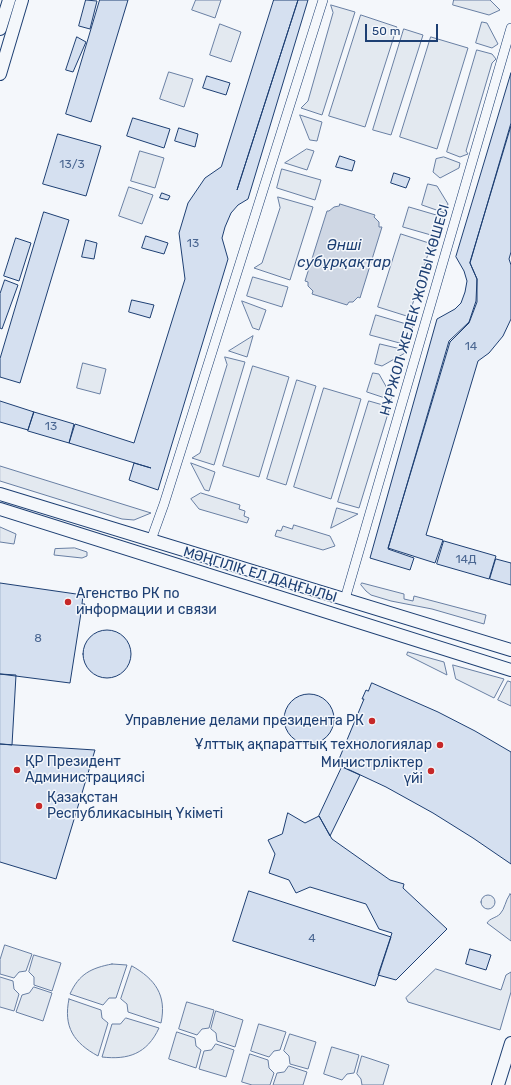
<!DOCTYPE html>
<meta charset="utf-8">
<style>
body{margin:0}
#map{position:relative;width:511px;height:1085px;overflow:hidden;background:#f4f7fb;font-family:Rubik,sans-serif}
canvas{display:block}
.scale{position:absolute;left:365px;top:24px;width:73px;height:18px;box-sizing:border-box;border:2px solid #1d3f73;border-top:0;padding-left:5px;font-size:12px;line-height:14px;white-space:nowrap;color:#1d3f73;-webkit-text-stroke:3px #f4f7fb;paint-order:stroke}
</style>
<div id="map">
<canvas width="511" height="1085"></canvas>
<div class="scale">50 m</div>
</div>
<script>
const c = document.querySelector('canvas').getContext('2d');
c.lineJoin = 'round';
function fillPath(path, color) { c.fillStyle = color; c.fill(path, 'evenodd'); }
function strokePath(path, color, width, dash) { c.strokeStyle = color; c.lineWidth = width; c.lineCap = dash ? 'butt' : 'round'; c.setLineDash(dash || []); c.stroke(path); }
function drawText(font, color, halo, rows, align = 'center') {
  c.font = font + ' Rubik,sans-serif'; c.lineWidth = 3; c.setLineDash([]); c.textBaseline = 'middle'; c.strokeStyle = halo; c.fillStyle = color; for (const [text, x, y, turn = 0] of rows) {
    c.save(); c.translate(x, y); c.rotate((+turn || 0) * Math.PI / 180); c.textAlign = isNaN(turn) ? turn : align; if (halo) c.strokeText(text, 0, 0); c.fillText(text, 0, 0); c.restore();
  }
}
const green = new Path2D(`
 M196,0H221L215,18L192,10Z
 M454,0H490L500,10L489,15L453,5Z
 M331,5L355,12L322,115L301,108L308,101L333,13Z
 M361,15L397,27L365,127L329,116Z
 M482,22L487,23L498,44L492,48L476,43Z
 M220,24L241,32L231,62L210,55Z
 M404,29L423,35L391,135L373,130Z
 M431,37L468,48L437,149L400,137Z
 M477,50L492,54L496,59L492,63L466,151L468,154L460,157L447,152Z
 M169,72L193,79L184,107L160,99Z
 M300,115L322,122L317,141L310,140Z
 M307,149L314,151L307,170L285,163Z
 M140,151L164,158L155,188L131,181Z
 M444,157L460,163L459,168L440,178L433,172L436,159Z
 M282,169L321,180L315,200L277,188Z
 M428,184L437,186L448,204L445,213L422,205Z
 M129,187L153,195L142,224L119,216Z
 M278,197L313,207L290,280L254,268L262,263L280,208Z
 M409,207L443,217L438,237L403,227Z
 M401,234L435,245L428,254L412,306L413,318L378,307Z
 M253,277L288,287L282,307L247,296Z
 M242,301L266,310L259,330L253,328Z
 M376,315L413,326L407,345L370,335Z
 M253,336L247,357L229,351Z
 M380,344L405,350V353L382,366L375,364Z
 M225,357L245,362L214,465L192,458L200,453L227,365Z
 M83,363L106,369L100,394L77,388Z
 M253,366L289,377L259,477L223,466Z
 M373,373L379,374L392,397L391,400L367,392Z
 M297,380L316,386L286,485L267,479Z
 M324,388L361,399L331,499L294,487Z
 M369,401L390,407L359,508L338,502Z
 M191,463L215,472L209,491L205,490Z
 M0,466L151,513L134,520L122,519L0,481Z
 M201,493L240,505L239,509L245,511L244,516L249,518L247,523L199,509L191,499Z
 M337,508L358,514L331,528Z
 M294,525L330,536L335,546L323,550L275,536L277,530L281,531L283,526L292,529Z
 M0,527L16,534L14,544L0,542Z
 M75,548L87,552V556L82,558L54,555L55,549Z
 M362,583L404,594V599L413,601L414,596L486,615L484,624L432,609L391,601L371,595L366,591L361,585Z
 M408,652L444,662L447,675L407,655Z
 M453,665L504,679L494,698L456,679Z
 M508,681L511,682V706L498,700Z
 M510,894L511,895V941L487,923C490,918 496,918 500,914C505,909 505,901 510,894Z
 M481 902a7 7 0 1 1 14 0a7 7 0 1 1-14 0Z
 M5,945L32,954L26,971L19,972L14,978L0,974V960Z
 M34,955L61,963L52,991L34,985V977L29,972Z
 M112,964L127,965L116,998H109L103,1005L70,994C79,974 91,968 112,964Z
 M132,966C155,979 167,995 161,1023L128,1012L127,1004L121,999Z
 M436,969L501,990L506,975L511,972V992L500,1030L408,1002L406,998Z
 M0,977L13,981L14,989L19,994L14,1011L0,1007Z
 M34,987L52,993L43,1021L16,1012L22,995L29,993Z
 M69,999L101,1010L102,1018L108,1023L98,1056C74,1043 63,1027 69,999Z
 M187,1002L214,1010L209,1028L202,1029L197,1035L179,1029Z
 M216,1011L243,1020L235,1047L217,1041L216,1033L211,1029Z
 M126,1018L159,1028C147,1054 128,1060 102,1057L112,1024H120Z
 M259,1024L286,1032L280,1050L274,1051L269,1057L251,1051Z
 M177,1032L195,1038L196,1046L201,1050L196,1068L169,1059Z
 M290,1034L316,1042L308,1069L290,1064L289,1056L284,1051Z
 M216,1044L234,1050L226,1077L199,1069L204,1051L211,1050Z
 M332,1047L359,1055L354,1073L347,1074L342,1080L324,1074Z
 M250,1054L268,1060L269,1068L274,1073L270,1085H252L242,1082Z
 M362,1056L389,1065L383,1085H362L361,1079L357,1074Z
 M289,1066L307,1072L303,1085H273L277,1073L284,1072Z`);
fillPath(green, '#e3e9f0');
strokePath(green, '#687fa3', 1);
const water = new Path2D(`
 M340,204L375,215L374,217L379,222V227H382L360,298L358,297L353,302H349L347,305L312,294L313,291L308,286V282L305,281L327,211H329L334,207L339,206Z`);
fillPath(water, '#cfd7e4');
strokePath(water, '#687fa3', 1);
const building = new Path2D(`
 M86,0L97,1L90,29L79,26Z
 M100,0H128L91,122L66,114Z
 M274,0H298L237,190L298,0H308L248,199L238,205L231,213L225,227L222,238L228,259L158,490L129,480L134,463L151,468L69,443L75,424L134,443L185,279L179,233L188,203L205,178L221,167Z
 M77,37L86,42L73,72L66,70Z
 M511,73V123L470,263L477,279L476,301L469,322L449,341L388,549L414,558L410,570L370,558L437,319L455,309L461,303L465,292L467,281L464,271L456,257Z
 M207,76L230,83L226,95L203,88Z
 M133,118L170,129L164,148L127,136Z
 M511,126V252L509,259L511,265V319L503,336L489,353L478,361L426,535L443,540L435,563L388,548L450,342L469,323L477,302V279L470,263Z
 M179,128L198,134L195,147L175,141Z
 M58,134L101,146L86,196L43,184Z
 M340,156L355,161L352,171L336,167Z
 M394,173L410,178L406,188L391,183Z
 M162,193L170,196L168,200L160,198Z
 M44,212L69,220L20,383L0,377V359Z
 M146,236L168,243L164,254L142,248Z
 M16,238L31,243L19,281L4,276Z
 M86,240L97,243L94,259L82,257Z
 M5,280L18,285L2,329L0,328V294Z
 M132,300L154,305L150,318L129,312Z
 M0,401L34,412L28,430L0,422Z
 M34,412L74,424L69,443L28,431Z
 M444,541L496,556L489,579L437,564Z
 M496,559L511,563V585L490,579Z
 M0,583L83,595L82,604H85L83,613H81L70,683L0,674Z
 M83 654a24 24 0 1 1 48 0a24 24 0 1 1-48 0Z
 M0,674L16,675L12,745L0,744Z
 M372,683L438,712L475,731L511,752V864L473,838L433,813L386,787L337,764L364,699H362L366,690L368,691Z
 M284 719a25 25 0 1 1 50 0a25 25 0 1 1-50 0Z
 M0,744L95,750L56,879L0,862Z
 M342,767L360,775L330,836L319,816Z
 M288,813L305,823L319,816L332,839L390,880L404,884L403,888L447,929L396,980L378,975L392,933L379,929L366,904L310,887L296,893L289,880L269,873L275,854L268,840L282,834Z
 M249,891L391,937L375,986L233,941Z
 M470,949L491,955L486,970L466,964Z`);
fillPath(building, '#d5e0f0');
strokePath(building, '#1d3f73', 1);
const street = new Path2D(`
 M151,540L164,504L323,0
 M345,599L511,28`);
const secondary = new Path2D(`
 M0,29L9,0
 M0,74L22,0
 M0,494L511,650
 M0,509L511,670
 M498,1085L511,1043`);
strokePath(street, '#1d3f73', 10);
strokePath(secondary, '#1d3f73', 14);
strokePath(street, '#f4f7fb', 9);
strokePath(secondary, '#f4f7fb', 12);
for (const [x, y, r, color] of [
 [68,602,4,"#c62828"],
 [372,721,4,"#c62828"],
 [440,745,4,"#c62828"],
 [17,770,4,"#c62828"],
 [431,771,4,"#c62828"],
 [39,806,4,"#c62828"]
]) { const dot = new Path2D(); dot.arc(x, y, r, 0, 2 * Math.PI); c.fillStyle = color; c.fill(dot); strokePath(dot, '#f4f7fb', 1.5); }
drawText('12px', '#4b6792', null, [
 ["13/3",72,165],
 ["13",193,244],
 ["14",471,347],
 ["13",51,427],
 ["14Д",466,560],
 ["8",38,639],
 ["4",312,939]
]);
drawText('14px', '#1d3f73', '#f4f7fb', [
 ["НҰРЖОЛ ЖЕЛЕК ЖОЛЫ КӨШЕСІ",415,310,-74],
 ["МӘҢГІЛІК ЕЛ ДАҢҒЫЛЫ",260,575,17]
]);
drawText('14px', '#1d3f73', '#f4f7fb', [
 ["Агенство РК по",76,594],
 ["информации и связи",76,610],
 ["Управление делами президента РК",364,721,"right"],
 ["Ұлттық ақпараттық технологиялар",432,745,"right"],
 ["ҚР Президент",25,762],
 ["Администрациясі",25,778],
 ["Министрліктер",423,763,"right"],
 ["үйі",423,779,"right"],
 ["Қазақстан",47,798],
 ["Республикасының Үкіметі",47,814]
], 'left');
drawText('italic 15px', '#1d3f73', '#f4f7fb', [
 ["Әнші",344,246],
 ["субұрқақтар",344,263]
]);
</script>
